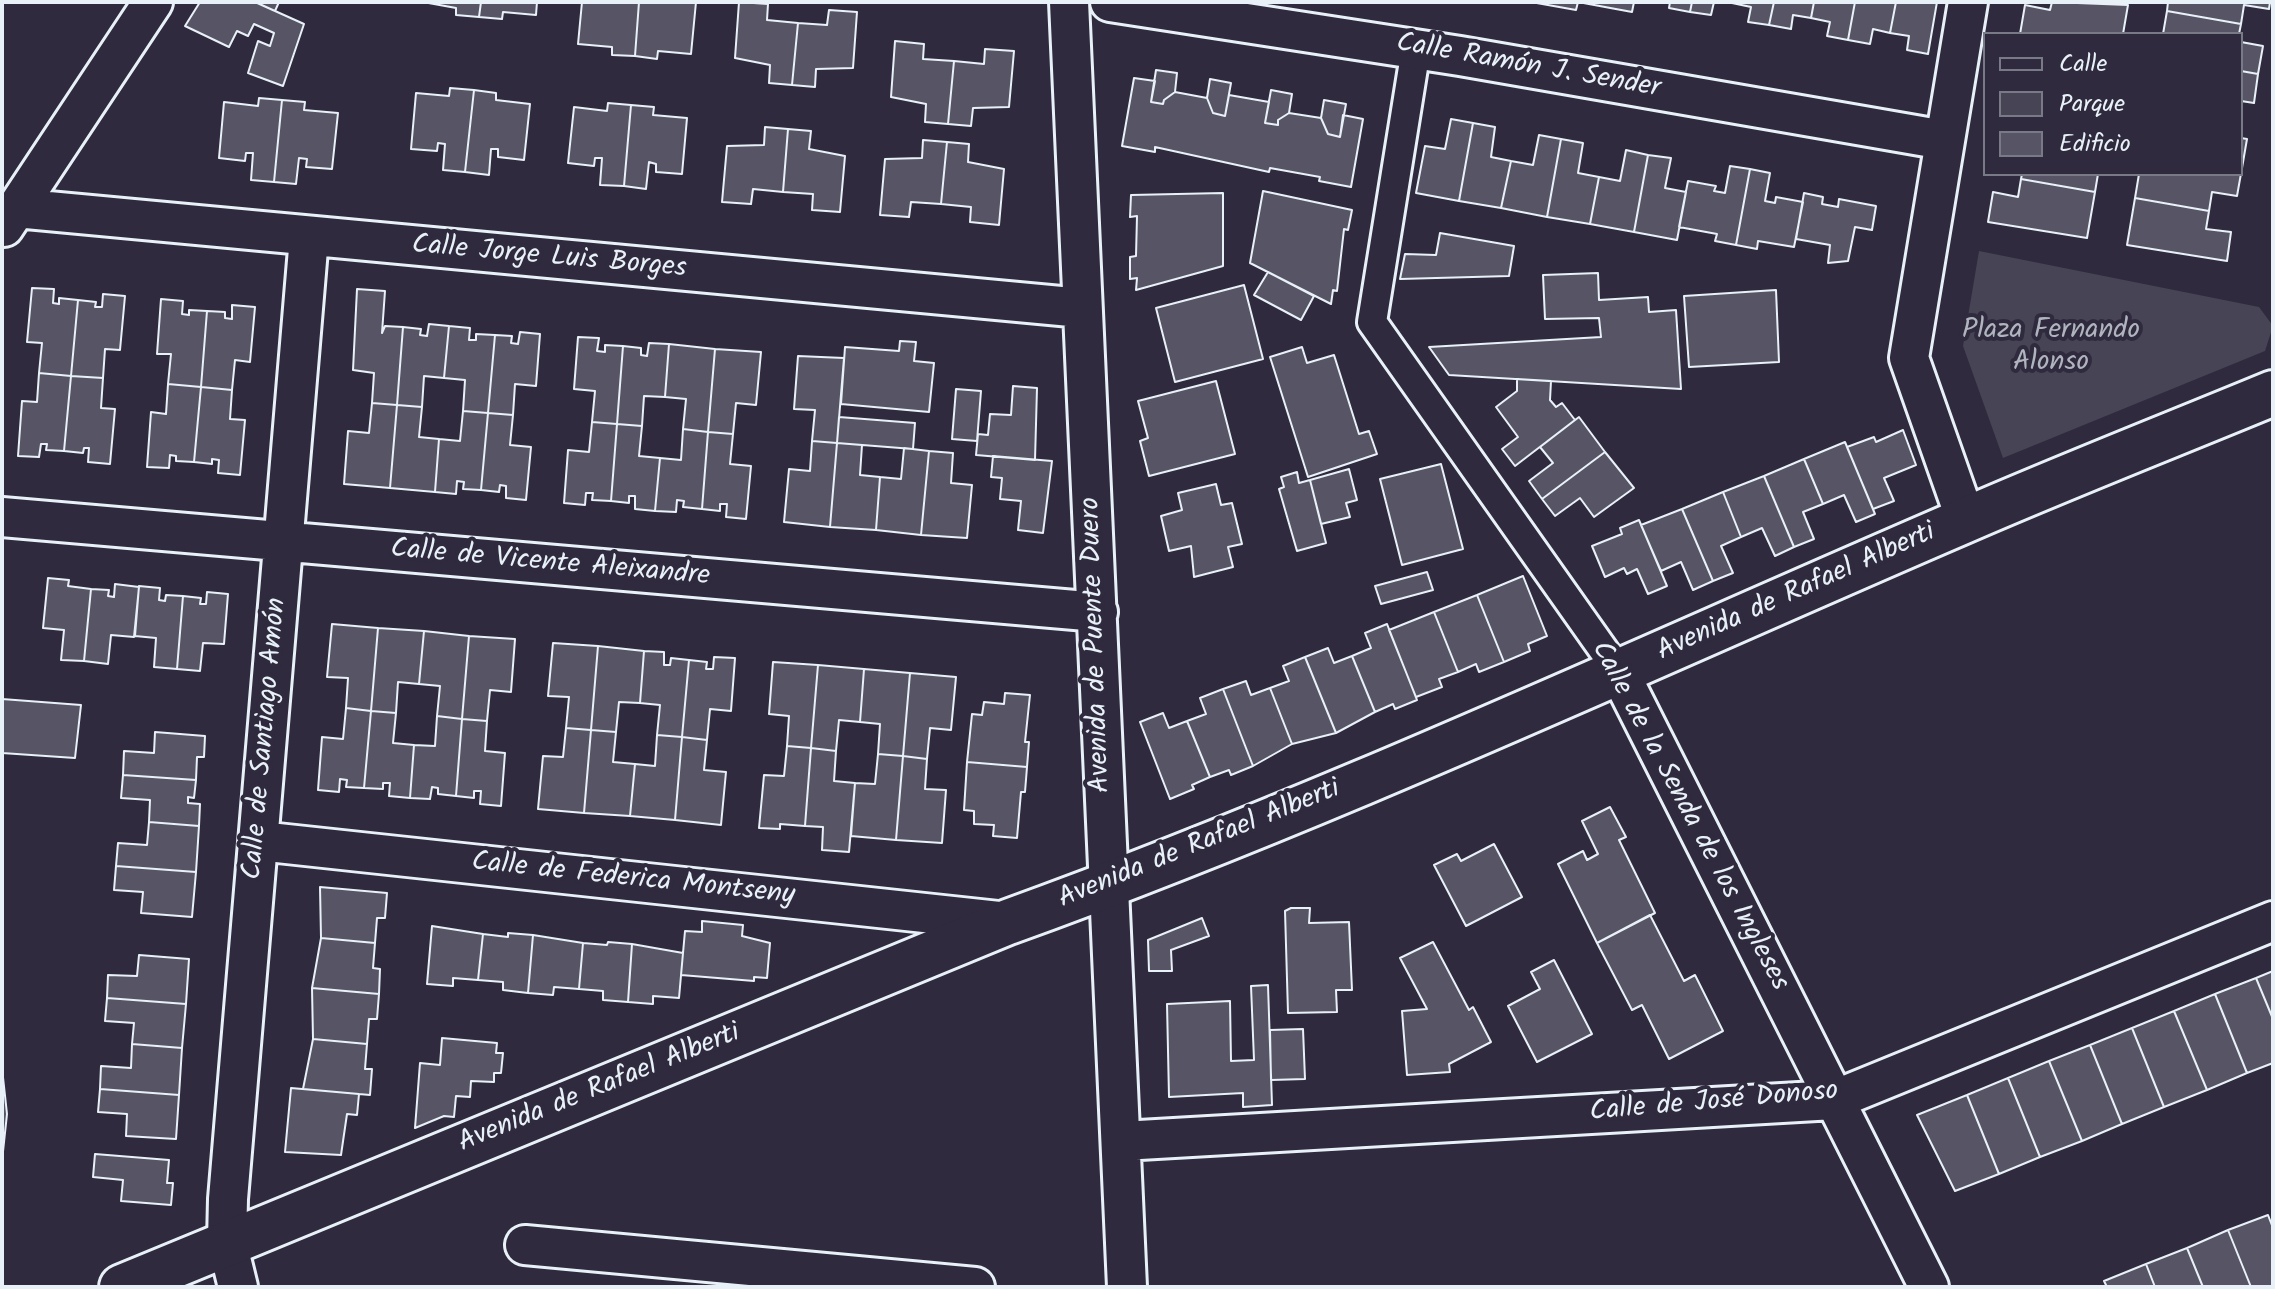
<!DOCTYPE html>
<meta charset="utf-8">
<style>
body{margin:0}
#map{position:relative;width:2275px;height:1289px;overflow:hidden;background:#2f2a3d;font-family:Kalam,sans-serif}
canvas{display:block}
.frame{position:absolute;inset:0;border:4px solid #e8f1f8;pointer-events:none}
.legend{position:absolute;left:1983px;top:32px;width:260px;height:144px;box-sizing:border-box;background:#2f2a3d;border:2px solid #797a88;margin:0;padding:10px 14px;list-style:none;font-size:24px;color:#e8f1f8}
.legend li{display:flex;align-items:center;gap:16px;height:40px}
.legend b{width:40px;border:2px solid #797a88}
</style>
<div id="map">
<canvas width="2275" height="1289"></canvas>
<div class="frame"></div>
<ul class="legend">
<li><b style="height:10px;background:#2f2a3d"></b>Calle</li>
<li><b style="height:22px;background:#464455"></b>Parque</li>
<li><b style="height:22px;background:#575565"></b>Edificio</li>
</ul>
</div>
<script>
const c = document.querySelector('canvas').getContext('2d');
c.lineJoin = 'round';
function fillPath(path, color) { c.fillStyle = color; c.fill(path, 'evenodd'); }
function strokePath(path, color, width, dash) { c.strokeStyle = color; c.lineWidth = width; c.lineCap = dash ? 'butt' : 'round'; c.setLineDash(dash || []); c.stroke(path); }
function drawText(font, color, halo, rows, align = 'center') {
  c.font = font + ' Kalam,sans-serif'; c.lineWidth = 8; c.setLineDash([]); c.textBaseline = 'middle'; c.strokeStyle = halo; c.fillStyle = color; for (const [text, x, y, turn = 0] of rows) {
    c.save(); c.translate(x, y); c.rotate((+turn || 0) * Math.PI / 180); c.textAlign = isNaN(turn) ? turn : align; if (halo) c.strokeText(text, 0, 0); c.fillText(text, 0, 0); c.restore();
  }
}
fillPath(new Path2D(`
 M1979,251L2259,307L2273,326L2265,351L2003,458L1963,346Z`), '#464455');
const building = new Path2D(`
 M200,2H255L304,24L283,86L248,73L258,41L270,46L274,33L254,24L248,36L237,31L229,47L185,26Z
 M255,2H279L275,11Z
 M423,2H481L479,17L456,15V8Z
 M481,2H537L536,15L503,12L502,19L479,17Z
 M582,2H639L635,56L612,55V47L578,44Z
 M639,2H696L691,54L658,51L657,59L635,56Z
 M739,2L768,4L767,20L798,23L792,85L769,83L770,65L735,58Z
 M1531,2H1578L1576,10Z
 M1578,2H1634L1632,12Z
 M1670,2H1692L1690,12L1669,8Z
 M1692,2H1714L1711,15L1690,12Z
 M1774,2L1769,25L1748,22L1751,7L1732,3Z
 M1774,2H1814L1811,18L1793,15L1791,29L1769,25Z
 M1814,2H1855L1848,40L1827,36L1830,22L1811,18Z
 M1855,2H1896L1890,33L1873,29L1870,44L1848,40Z
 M1896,2H1937L1928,54L1907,50L1909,36L1890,33Z
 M2052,2L2128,5L2123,34H2020L2025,5L2050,10Z
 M2168,2H2270L2269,9L2244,5L2241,24L2167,11Z
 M829,10L857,12L853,68L816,69L815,87L792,85L798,23L827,25Z
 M2167,11L2241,24L2239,34H2163Z
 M895,41L924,44L923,59L954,61L948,124L925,122L926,104L891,97Z
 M2241,42L2263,46L2258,74L2241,71Z
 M985,49L1014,51L1009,107L973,108L971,126L948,124L954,61L984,64Z
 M1156,70L1177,73L1175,92L1164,100L1163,104L1151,102Z
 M2241,71L2258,74L2254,103L2241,101Z
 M1134,78L1155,81L1151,102L1163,104L1164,100L1175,92L1207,98L1213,113L1225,116L1229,95L1269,102L1265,123L1278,125V120L1289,113L1321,118L1328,134L1340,137L1343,115L1363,119L1351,187L1319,181L1320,177L1270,168L1269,172L1155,147V152L1122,146Z
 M1210,79L1231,83L1225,116L1213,113L1207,98Z
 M450,88L474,90L465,172L443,170L445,144L438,143L437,151L411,149L416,93L449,96Z
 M474,90L496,93V100L530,104L524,160L498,157V149H491L489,175L465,172Z
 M1271,90L1292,94L1289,113L1278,120V125L1265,123Z
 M259,98L282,100L274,182L251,180L253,153H246L245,161L219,158L224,102L258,106Z
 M282,100L305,102L304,110L338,113L332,169L306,167L307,159L299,158L296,184L274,182Z
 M1324,100L1346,104L1340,137L1328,134L1321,118Z
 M608,103L631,105L624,186L600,185L602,158H595L594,166L568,163L574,107L607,111Z
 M631,105L654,107L653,115L687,118L682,174L656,172V164L649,162L646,189L624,186Z
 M1451,119L1473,123L1459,201L1416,193L1425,146L1445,149Z
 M1473,123L1495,127L1491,157L1511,161L1501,208L1459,201Z
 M765,127L788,129L783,192L753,189L751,204L722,202L727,146L764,145Z
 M788,129L811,131L809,149L845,156L840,212L812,210L813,194L783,192Z
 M1539,135L1561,139L1547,217L1501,208L1511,161L1533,165Z
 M2241,138L2247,139L2242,168H2241Z
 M1561,139L1583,143L1578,173L1599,177L1590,224L1547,217Z
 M923,140L947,142L941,204L911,202L909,217L880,215L885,159L922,158Z
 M947,142L969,144L968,162L1004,169L999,225L970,222L971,207L941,204Z
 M1626,150L1648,155L1634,232L1590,224L1599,177L1620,181Z
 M1648,155L1671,158L1665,188L1686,192L1677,240L1634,232Z
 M1730,166L1750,169L1736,245L1715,241L1717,234L1679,227L1688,181L1716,186L1714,191L1725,193Z
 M2242,168L2237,196L2212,192L2209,211L2135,198L2139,174H2241Z
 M1750,169L1770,173L1765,201L1775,203L1776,197L1803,202L1794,247L1758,241L1757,249L1736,245Z
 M2022,174H2098L2095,192L2021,179Z
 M2021,179L2095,192L2087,238L1988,222L1993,192L2018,197Z
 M1263,191L1352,210L1348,230L1344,229L1337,291L1333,290L1331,304L1250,263Z
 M1223,193V266L1136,290L1137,278L1130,279V257L1136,256L1137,216L1130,217L1131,195Z
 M1804,193L1823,197L1822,204L1838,207L1839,199L1876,206L1872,230L1855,227L1848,261L1828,263L1830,245L1796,239Z
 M2135,198L2209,211L2206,229L2231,232L2227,261L2127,245Z
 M1440,233L1514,246L1509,276L1400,279L1405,254L1436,255Z
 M1268,272L1314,296L1301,320L1254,295Z
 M1598,273L1599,300L1648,297L1649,312L1676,310L1681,389L1449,375L1429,347L1601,337L1599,318L1545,319L1543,275Z
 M1244,285L1263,359L1175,382L1156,308Z
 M32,288L54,289L53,303L59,304V298L78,300L71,376L39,373L42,343L27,342Z
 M357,289L385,291L382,333L385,326L403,327L397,405L372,403L374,373L353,370Z
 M1776,290L1779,362L1689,367L1684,296Z
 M103,294L125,296L120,350L105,349L103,378L71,376L78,300L96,302L95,307H102Z
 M161,299L183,301L182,314L189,315V310L207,311L201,387L168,384L171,354H157Z
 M232,305L255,307L250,362L235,360L232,390L201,387L207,311L225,312V318L232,319Z
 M429,324L449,326L444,378L424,376L422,407L397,405L403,327L421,329L420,335L427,336Z
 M449,326L470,328L469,340H476V334L495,335L488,413L463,411L465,380L444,378Z
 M520,332L540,334L536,386L515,384L513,415L488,413L495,335L512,336L511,343L518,344Z
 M578,337L599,338L597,351L605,352V345L623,346L617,424L592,422L595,391L574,389Z
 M900,341L916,342L914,361L934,363L929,412L841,404L845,347L899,351Z
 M649,343L669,344L665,397L644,396L642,426L617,424L623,346L641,348V355L647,356Z
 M669,344L715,349L708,432L683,429L686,399L665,397Z
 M1302,347L1307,363L1334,355L1359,434L1369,431L1377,454L1308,477L1270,357Z
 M715,349L761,352L756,405L736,403L733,434L708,432Z
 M798,356L844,358L837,443L812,441L815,410L794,409Z
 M39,373L71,376L64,451L46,450L47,444H41L39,457L18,456L22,401L37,402Z
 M71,376L103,378L101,408L115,409L110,464L88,462L89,448H84L83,453L64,451Z
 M1517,379L1551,381L1550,400L1556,407L1562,403L1575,420L1515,466L1502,449L1518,437L1496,407L1517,391Z
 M1216,381L1235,454L1149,476L1140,441L1148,438L1138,401Z
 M168,384L201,387L194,462L176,461V456L170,455L169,468L147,467L151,412L166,414Z
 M1013,386L1037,388L1035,460L976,455L978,434L988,435L990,414L1011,415Z
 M201,387L232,390L230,419L245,420L240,475L218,473L219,460L212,459V464L194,462Z
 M956,389L981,391L977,441L952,439Z
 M372,403L397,405L390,488L344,484L348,431L369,433Z
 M397,405L422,407L419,437L439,439L435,492L390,488Z
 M463,411L488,413L481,490L463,489L464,482L457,481L456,494L435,492L439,439L460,441Z
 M488,413L513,415L510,445L531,447L526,500L506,498V486L500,485L499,492L481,490Z
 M839,417L915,423L913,449L837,443Z
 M1579,417L1605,452L1542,499L1529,481L1553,463L1540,447Z
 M592,422L617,424L611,501L592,500L593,493H586L585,505L564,503L568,450L589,452Z
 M617,424L642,426L639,456L660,458L655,511L635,509V496H629V503L611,501Z
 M683,429L708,432L702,509L683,507L684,501L677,500L676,512L655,511L660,458L681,460Z
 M1903,430L1916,465L1884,478L1894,501L1873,509L1847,447L1874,437L1876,442Z
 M708,432L733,434L730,464L751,466L746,519L726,517L727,504H720V511L702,509Z
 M812,441L837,443L830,527L784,522L789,469L810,471Z
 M1845,442L1875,514L1856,522L1844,495L1823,504L1804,459Z
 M837,443L862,445L860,475L880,477L876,530L830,527Z
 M904,448L929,451L921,535L876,530L880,477L901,479Z
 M929,451L953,453L951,483L972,485L967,538L921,535Z
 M1605,452L1634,488L1594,517L1580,498L1555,516L1542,499Z
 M993,456L1052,461L1043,533L1018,530L1021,501L1000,499L1002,478L991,477Z
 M1804,459L1823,504L1803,512L1814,539L1794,547L1764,476Z
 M1441,464L1463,549L1402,565L1380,479Z
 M1349,469L1357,500L1346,503L1350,517L1321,524L1310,480Z
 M1297,472L1299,483L1310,480L1326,543L1297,551L1279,489L1284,487L1281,477Z
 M1764,476L1794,547L1775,556L1762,528L1741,537L1723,492Z
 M1216,484L1221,505L1232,503L1242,544L1228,547L1233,567L1194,577L1191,546L1169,551L1161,516L1182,510L1178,493Z
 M1723,492L1741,537L1721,546L1733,573L1713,581L1682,509Z
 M1682,509L1713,581L1693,590L1681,562L1661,571L1641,525Z
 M1639,520L1667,586L1648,594L1637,569L1627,574L1624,568L1605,577L1592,546L1622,534L1620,528Z
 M1427,572L1433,590L1381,604L1375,586Z
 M1523,576L1547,636L1528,644L1530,651L1504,662L1477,595Z
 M48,578L69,580L68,586L91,589L84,661L61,660L64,630L43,628Z
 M115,584L139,587L134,637L111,635L108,664L84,661L91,589L109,590L108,596L114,597Z
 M139,586L160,588L159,600L165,601L166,595L183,596L177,669L154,667L156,638L135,636Z
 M207,592L228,594L224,644L203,643L200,671L177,669L183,596L201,598L200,604H206Z
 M1477,595L1504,662L1479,672L1476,664L1458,672L1434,612Z
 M1434,612L1458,672L1439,679L1442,687L1416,697L1389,630Z
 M332,624L378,628L371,711L346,708L348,678L327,677Z
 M1387,624L1417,700L1395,709L1393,704L1375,712L1352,656L1371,648L1365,633Z
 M378,628L424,631L419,684L398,682L396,713L371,711Z
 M424,631L469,636L462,719L437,716L440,686L419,684Z
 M469,636L515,639L511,692L490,690L487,721L462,719Z
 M553,643L598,646L591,730L566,728L569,697L548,696Z
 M598,646L644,651L640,703L619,702L616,732L591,730Z
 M1328,648L1334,663L1352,656L1375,712L1336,733L1305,657Z
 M644,651L664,652V665H670L671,658L689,660L682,737L657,735L660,705L640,703Z
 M714,657L735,658L731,711L710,709L707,740L682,737L689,660L707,662L706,669H713Z
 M1305,657L1336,733L1292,744L1270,688L1289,681L1283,666Z
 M773,662L818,665L811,748L787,746L789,716L769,714Z
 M818,665L864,669L860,722L839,720L836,751L811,748Z
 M864,669L910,673L903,756L878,754L880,724L860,722Z
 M910,673L956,677L951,730L930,728L927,759L903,756Z
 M1246,681L1251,695L1270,688L1292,744L1253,766L1223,689Z
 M1223,689L1253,766L1231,775L1229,770L1210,777L1187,721L1206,714L1200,698Z
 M1005,693L1030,695L1025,742H1029L1027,767L967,762L972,714L982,715L984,702L1004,704Z
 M2,699L81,705L75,758L2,753Z
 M346,708L371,711L364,788L346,787L347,780L340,779L339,792L318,790L322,737L343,739Z
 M371,711L396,713L393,743L414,745L410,798L389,796L390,783H383V789L364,788Z
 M1163,713L1169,728L1187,721L1210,777L1192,785L1194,789L1170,799L1140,722Z
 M437,716L462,719L456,796L438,794V788L432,787L430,799L410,798L414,745L435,746Z
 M462,719L487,721L485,751L505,753L501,806L480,804L481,791H474V798L456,796Z
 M566,728L591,730L584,813L538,809L543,756L563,757Z
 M591,730L616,732L613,762L635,764L630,816L584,813Z
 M155,732L205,736L204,757H197L196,780L123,775L124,751L154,753Z
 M657,735L682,737L675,820L630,816L635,764L655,766Z
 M682,737L707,740L704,770L726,772L721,825L675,820Z
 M787,746L811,748L805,826L780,824V829L759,828L764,775L784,776Z
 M811,748L836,751L834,781L855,783L849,852L822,850L823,827L805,826Z
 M878,754L903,756L896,840L851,836L855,783L875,784Z
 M903,756L927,759L925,789L946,790L942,843L896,840Z
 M967,762L1027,767L1025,792H1021L1017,838L993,836L994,825L974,824V811L964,810Z
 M123,775L196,780L194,798L188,797V803L200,804L199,826L149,822L150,800L121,798Z
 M1610,807L1626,837L1619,840L1655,913L1597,943L1558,864L1583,851L1587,860L1598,854L1582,821Z
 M149,822L199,826L196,872L116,866L118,843L147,845Z
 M1494,844L1522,897L1466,926L1434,865L1457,854L1461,861Z
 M116,866L196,872L192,917L141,913L143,892L114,890Z
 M320,887L387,893L385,918H377L375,943L321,938Z
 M1291,908H1310L1309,923L1349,922L1352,990H1336L1337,1012L1288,1013L1285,911Z
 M1650,915L1684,981L1695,975L1723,1031L1669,1059L1642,1005L1632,1010L1597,943Z
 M1202,918L1209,936L1171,950L1172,971H1149L1148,940Z
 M702,921L743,925L742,936L770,943L767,978L754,977V981L681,975L685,931L702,932Z
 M432,926L483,934L478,980L453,978V986L427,984Z
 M508,933L533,935L528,993L503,990V982L478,980L483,934L508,937Z
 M533,935L583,943L579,989L554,987L553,995L528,993Z
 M321,938L375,943L373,968L380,969L379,994L312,988Z
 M608,942L632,944L628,1002L603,1000V991L579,989L583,943L607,945Z
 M1433,942L1469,1010L1473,1007L1491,1042L1449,1064L1450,1072L1407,1075L1402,1011L1427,1009L1400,958Z
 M632,944L683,953L679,998L653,996V1004L628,1002Z
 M139,955L189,959L186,1004L107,998L108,975L137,976Z
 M1554,960L1592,1034L1537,1062L1508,1006L1540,989L1531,972Z
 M2273,971V1019L2256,978Z
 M2256,978L2273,1019V1063L2247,1073L2215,994Z
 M1268,985L1272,1105L1243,1107V1093L1169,1097L1167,1004L1230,1001L1231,1061L1254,1060L1251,986Z
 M312,988L379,994L377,1019H369L367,1044L313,1039Z
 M2215,994L2247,1073L2207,1090L2174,1011Z
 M107,998L186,1004L182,1048L132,1044L134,1023L105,1021Z
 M2174,1011L2207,1090L2164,1107L2132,1028Z
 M2132,1028L2164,1107L2122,1124L2090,1045Z
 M1303,1029L1305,1079L1271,1080L1270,1030Z
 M442,1038L497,1043L496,1053H503L501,1073H494V1082L471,1081L470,1097L456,1096L454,1117L444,1116L415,1128L420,1063L440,1065Z
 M313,1039L367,1044L365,1069H372L370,1095L303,1089Z
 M132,1044L182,1048L179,1095L100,1089L101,1066L131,1068Z
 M2090,1045L2122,1124L2082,1141L2049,1061Z
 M2049,1061L2082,1141L2040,1157L2008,1078Z
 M2,1068L7,1114L2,1161Z
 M2008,1078L2040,1157L1999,1174L1967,1095Z
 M291,1088L359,1094L357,1115L347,1114L341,1155L285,1152Z
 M100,1089L179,1095L176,1139L126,1136L127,1114L98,1112Z
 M1967,1095L1999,1174L1955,1191L1917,1115Z
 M95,1154L169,1160L167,1183H173L171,1205L121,1201L123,1180L93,1177Z
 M2268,1215L2273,1228V1287H2251L2228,1230Z
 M2228,1230L2251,1287H2203L2187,1248Z
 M2187,1248L2203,1287H2155L2146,1264Z
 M2146,1264L2155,1287H2107L2104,1281Z`);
fillPath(building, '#575565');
strokePath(building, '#e8f1f8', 2);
const pedestrian = new Path2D(`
 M1416,49L1372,322L1619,672`);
const minor = new Path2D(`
 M1069,2L1127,1287
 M1110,2L1460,56L1944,140
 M16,208L1082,308
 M4,227L153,2
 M2,517L1098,612
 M1966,520L1909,358L1968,2
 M1619,672L1929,1287
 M259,841L1008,922
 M1122,1141L1834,1100L2273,921
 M525,1245L975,1287
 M238,1287L227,1242L228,1199L309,237`);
const tertiary = new Path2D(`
 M122,1287L1008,922C1332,805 1645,658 1961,522C2064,477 2169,436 2273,393`);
strokePath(pedestrian, '#e8f1f8', 34);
strokePath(minor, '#e8f1f8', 44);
strokePath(tertiary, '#e8f1f8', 50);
strokePath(pedestrian, '#2f2a3d', 28);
strokePath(minor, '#2f2a3d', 38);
strokePath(tertiary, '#2f2a3d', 44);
drawText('28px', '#e8f1f8', '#2f2a3d', [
 ["Calle Ramón J. Sender",1528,68,10],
 ["Calle Jorge Luis Borges",549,259,5],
 ["Calle de Vicente Aleixandre",550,565,5],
 ["Avenida de Rafael Alberti",1797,594,-24],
 ["Avenida de Puente Duero",1098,645,-92],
 ["Calle de Santiago Amón",267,739,-85],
 ["Calle de la Senda de los Ingleses",1688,817,62],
 ["Avenida de Rafael Alberti",1200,846,-22],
 ["Calle de Federica Montseny",633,881,6],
 ["Avenida de Rafael Alberti",600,1090,-22],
 ["Calle de José Donoso",1714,1104,-5]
]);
drawText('28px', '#afb4bf', '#2f2a3d', [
 ["Plaza Fernando",2051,332],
 ["Alonso",2051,364]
]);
</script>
